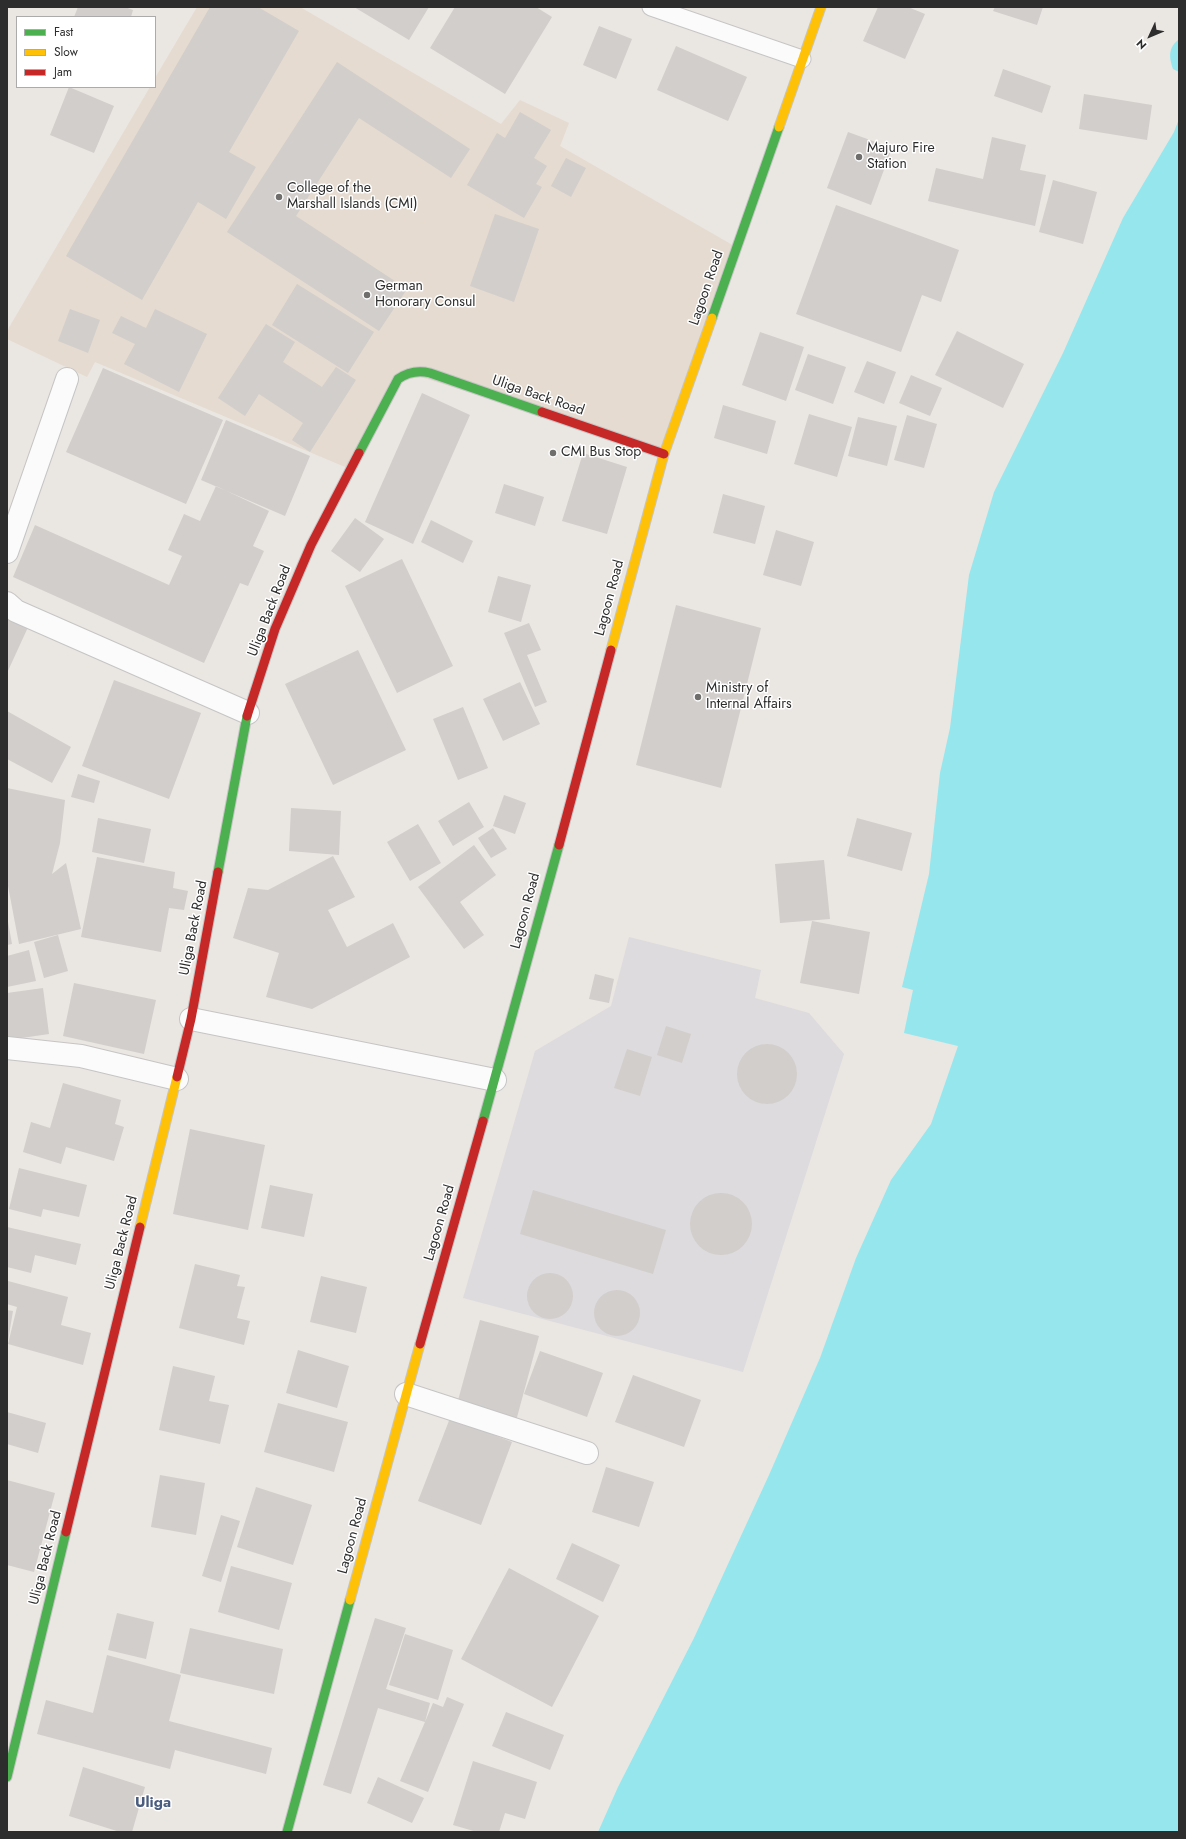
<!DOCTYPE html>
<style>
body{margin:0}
#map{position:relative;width:1186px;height:1839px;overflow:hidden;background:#eae6e2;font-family:Jost,sans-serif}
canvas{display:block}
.frame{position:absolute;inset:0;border:8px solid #2d2d2d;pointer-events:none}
.legend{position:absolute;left:16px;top:16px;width:140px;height:72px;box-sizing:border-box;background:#fff;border:1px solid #ababab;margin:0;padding:5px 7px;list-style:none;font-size:12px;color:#2d2d2d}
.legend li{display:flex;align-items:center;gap:8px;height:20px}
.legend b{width:20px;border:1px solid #ababab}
.north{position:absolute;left:1130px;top:16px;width:40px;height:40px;-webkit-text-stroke:3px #fff;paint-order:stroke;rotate:226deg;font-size:11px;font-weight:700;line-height:16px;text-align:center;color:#2d2d2d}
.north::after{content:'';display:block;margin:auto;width:14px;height:18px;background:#2d2d2d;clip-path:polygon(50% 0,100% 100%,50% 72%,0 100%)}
</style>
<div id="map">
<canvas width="1186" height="1839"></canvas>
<div class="frame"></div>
<ul class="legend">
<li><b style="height:5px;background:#4caf50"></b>Fast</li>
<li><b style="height:5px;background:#ffc107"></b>Slow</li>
<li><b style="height:5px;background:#c62828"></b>Jam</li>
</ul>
<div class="north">N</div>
</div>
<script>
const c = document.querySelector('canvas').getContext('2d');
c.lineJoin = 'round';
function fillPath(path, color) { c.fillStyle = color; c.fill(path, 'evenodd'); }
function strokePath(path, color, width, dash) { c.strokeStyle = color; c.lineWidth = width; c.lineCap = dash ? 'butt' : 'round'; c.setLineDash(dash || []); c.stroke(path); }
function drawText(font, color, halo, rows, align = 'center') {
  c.font = font + ' Jost,sans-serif'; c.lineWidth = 3; c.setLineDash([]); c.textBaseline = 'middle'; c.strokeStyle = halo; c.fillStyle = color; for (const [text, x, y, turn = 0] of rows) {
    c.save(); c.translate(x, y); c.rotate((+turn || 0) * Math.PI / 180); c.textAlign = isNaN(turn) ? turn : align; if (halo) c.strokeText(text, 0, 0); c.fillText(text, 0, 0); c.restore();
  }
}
fillPath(new Path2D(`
 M629,937L761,970L755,998L809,1013L844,1054L743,1372L463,1298L535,1051L611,1006Z`), '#dddbde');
fillPath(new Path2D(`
 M197,7H300L501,124L520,100L569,123L560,146L736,247L664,454L408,373L350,469L95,362L87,377L7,339V331L150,87H155V78Z`), '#e5dbd0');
fillPath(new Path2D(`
 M1179,39V72L1173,69C1169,57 1168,48 1179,39Z
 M1179,119V1832H598L618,1787L694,1638L769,1475L820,1358L856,1258L891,1180L931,1124L958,1046L904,1033L913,990L902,987L929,874L940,773L950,728L969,575L994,492L1063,353L1123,218L1174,132Z`), '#95e6ed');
fillPath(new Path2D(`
 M78,7H125L133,10L131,17H74Z
 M210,7H258L299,31L229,152L256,167L226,219L198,202L142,300L66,256Z
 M354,7H429L409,40Z
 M455,7H536L552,17L505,94L430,48Z
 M878,7H908L925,14L905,59L863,41Z
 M995,7H1043L1037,25L993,11Z
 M599,26L632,39L616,79L583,65Z
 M676,46L747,77L728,121L657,90Z
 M337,62L470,149L451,178L359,118L296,216L407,289L379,331L227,232Z
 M1003,69L1051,86L1042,113L994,96Z
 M69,87L114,106L94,153L50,135Z
 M1084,94L1152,105L1147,140L1079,129Z
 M520,112L551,130L534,158L547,166L536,184L542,187L524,218L467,185L497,133L505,138Z
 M848,132L892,148L871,205L827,188Z
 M992,137L1026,145L1020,170L1046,175L1035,226L928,201L936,168L983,179Z
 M566,158L586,168L571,197L551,186Z
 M1053,180L1097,192L1083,244L1039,232Z
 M836,205L959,250L941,302L922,295L901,352L796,314Z
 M495,214L539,229L514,302L470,286Z
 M297,284L374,332L348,373L272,325Z
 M70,309L100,320L88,353L58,341Z
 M155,309L207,334L179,392L124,364L135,344L112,333L121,316L146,328Z
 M266,324L295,342L283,362L322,387L336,367L356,380L310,452L292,440L303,423L259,394L245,416L218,398Z
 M957,331L1024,364L1003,408L935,375Z
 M760,332L804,347L786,401L742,385Z
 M808,354L846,367L833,404L795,390Z
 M867,361L896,372L884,404L854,392Z
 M103,368L223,420L186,504L66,452Z
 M911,375L942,388L930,416L899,403Z
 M422,393L470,415L413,544L365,522Z
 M723,405L776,421L767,454L714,438Z
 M809,414L852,427L837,477L794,464Z
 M907,415L937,424L924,468L894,460Z
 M858,417L897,426L887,466L848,456Z
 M226,420L310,456L285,516L201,480Z
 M583,453L627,467L607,534L562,521Z
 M504,484L544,497L535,526L495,513Z
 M216,486L269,511L253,546L264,551L248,586L240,583L204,663L13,577L35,525L169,585L182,556L168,550L184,514L200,521Z
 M723,494L765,506L755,544L713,533Z
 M355,518L384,539L360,572L331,551Z
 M431,520L473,541L463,563L421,542Z
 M776,530L814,542L801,586L763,575Z
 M402,559L453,666L397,693L345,586Z
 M498,576L531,585L521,622L488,612Z
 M676,605L761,628L721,788L636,765Z
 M7,616L29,625L7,673Z
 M529,623L541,650L527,655L547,702L535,707L504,633Z
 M358,650L406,750L333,785L285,684Z
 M114,680L201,713L169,799L82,766Z
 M520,682L540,724L503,741L483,699Z
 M463,707L488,768L458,780L433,719Z
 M7,711L71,747L52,783L7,759Z
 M78,774L100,781L94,803L71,797Z
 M7,788L65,800L60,843L52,874L66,863L81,929L19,944L8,886Z
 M504,795L526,803L515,834L493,826Z
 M469,802L484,827L453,846L438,821Z
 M291,808L341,811L339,855L289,851Z
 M98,818L151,829L144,863L92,852Z
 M857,818L912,833L902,871L847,856Z
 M418,824L441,863L410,881L387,842Z
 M493,828L507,849L491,858L478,838Z
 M474,845L496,875L460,902L484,935L464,949L418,887Z
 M333,856L355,897L328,910L347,947L393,923L410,957L312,1009L266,997L279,953L233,938L248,888L268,890Z
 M97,857L175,872L173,888L188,891L184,910L169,908L161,952L81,937Z
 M824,860L830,919L780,923L775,864Z
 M7,916L12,944L7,945Z
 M812,921L870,932L859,994L800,983Z
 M58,935L68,971L44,978L34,942Z
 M29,950L36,981L7,987V956Z
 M595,974L614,979L609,1003L589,999Z
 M74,983L156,1000L144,1054L63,1036Z
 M43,988L49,1034L8,1040L7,993Z
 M666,1026L691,1034L682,1063L657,1055Z
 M737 1074a30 30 0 1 1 60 0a30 30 0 1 1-60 0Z
 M627,1049L652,1057L640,1096L614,1088Z
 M63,1083L121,1100L115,1124L124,1127L114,1161L66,1147L61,1164L23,1152L31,1122L50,1128Z
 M190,1129L265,1145L248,1230L173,1214Z
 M19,1168L87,1185L79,1217L43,1209L41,1217L9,1209Z
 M270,1185L313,1194L304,1237L261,1228Z
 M533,1190L666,1230L653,1274L520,1234Z
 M690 1224a31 31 0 1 1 62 0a31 31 0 1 1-62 0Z
 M7,1227L81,1244L76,1265L35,1255L31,1273L7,1267Z
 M195,1264L240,1275L237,1286L245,1287L237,1318L250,1321L244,1345L179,1328Z
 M527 1296a23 23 0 1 1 46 0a23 23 0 1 1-46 0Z
 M321,1276L367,1287L356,1333L310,1322Z
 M8,1281L68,1297L61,1325L91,1333L83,1365L8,1344L17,1307L7,1304Z
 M594 1313a23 23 0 1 1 46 0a23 23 0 1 1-46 0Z
 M7,1310L13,1311L8,1341L7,1340Z
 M480,1320L539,1336L516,1421L457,1404Z
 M298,1350L349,1366L337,1408L286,1393Z
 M540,1351L603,1373L587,1417L524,1394Z
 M173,1366L215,1376L209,1401L229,1405L220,1444L159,1430Z
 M633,1375L701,1400L684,1447L615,1422Z
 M278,1403L348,1422L334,1472L264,1452Z
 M7,1412L46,1423L38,1453L7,1444Z
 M450,1418L512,1442L481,1525L418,1501Z
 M606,1467L654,1482L639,1527L592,1512Z
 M160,1475L205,1483L196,1535L151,1527Z
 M7,1480L55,1493L34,1572L7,1565Z
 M256,1487L312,1505L293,1565L237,1547Z
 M221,1515L240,1521L221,1582L202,1576Z
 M572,1543L620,1565L603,1602L556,1579Z
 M231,1566L292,1583L279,1630L218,1612Z
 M509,1568L599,1616L552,1707L461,1659Z
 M117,1613L154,1622L146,1659L108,1650Z
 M375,1618L406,1628L386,1689L430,1703L425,1722L378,1708L351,1794L323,1785Z
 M190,1628L283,1649L274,1694L180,1673Z
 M405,1634L453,1650L438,1700L389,1685Z
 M107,1655L181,1675L169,1721L272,1748L266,1774L175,1750L170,1769L37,1734L46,1700L93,1713Z
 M447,1697L464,1704L428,1792L400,1781L433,1703L443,1707Z
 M506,1712L564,1735L550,1770L492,1746Z
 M473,1761L537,1782L525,1819L505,1813L499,1832H477L453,1825Z
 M83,1767L145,1787L132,1832H120L69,1816Z
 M378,1777L424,1798L412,1823L367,1803Z`), '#d2cecb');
const lane = new Path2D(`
 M651,7L802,59`);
const street = new Path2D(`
 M7,552L67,379
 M7,603L16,611L248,713
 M191,1019L495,1080
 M7,1048L81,1056L177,1079
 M406,1394L587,1453`);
const fast = new Path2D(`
 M712,318L779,127
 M359,453L398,379C408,372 418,370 430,373L542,412
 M218,872L247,716
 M483,1121L559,845
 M7,1777L66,1532
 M287,1832L350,1600`);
const slow = new Path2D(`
 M779,127L821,7
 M611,650L664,454L712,318
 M140,1227L177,1077
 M350,1600L420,1344`);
const jam = new Path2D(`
 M542,412L664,454
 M247,716L275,629L311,545L359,453
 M559,845L611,650
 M177,1077L191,1019L218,872
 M420,1344L483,1121
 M66,1532L140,1227`);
strokePath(lane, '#c6c5c5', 19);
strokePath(street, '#c6c5c5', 24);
strokePath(fast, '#c6c5c5', 11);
strokePath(slow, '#c6c5c5', 11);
strokePath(jam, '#c6c5c5', 11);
strokePath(lane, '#fcfbfb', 17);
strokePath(street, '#fcfbfb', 22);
strokePath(fast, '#4caf50', 9);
strokePath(slow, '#ffc107', 9);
strokePath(jam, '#c62828', 9);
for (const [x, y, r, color] of [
 [859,157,4,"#6f6e6c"],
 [279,197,4,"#6f6e6c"],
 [367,295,4,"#6f6e6c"],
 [553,453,4,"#6f6e6c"],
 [698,697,4,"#6f6e6c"]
]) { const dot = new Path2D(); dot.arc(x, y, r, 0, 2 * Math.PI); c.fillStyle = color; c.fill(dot); strokePath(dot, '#fff', 1.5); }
drawText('14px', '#2d2d2d', '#fff', [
 ["Majuro Fire",867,149],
 ["Station",867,165],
 ["College of the",287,189],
 ["Marshall Islands (CMI)",287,205],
 ["German",375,287],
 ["Honorary Consul",375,303],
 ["CMI Bus Stop",561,453],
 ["Ministry of",706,689],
 ["Internal Affairs",706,705]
], 'left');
drawText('14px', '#2d2d2d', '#fff', [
 ["Lagoon Road",707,288,-71],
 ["Uliga Back Road",538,396,19],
 ["Lagoon Road",610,598,-75],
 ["Uliga Back Road",270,611,-69],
 ["Lagoon Road",526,911,-75],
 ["Uliga Back Road",194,928,-79],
 ["Lagoon Road",440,1223,-74],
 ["Uliga Back Road",122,1243,-76],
 ["Lagoon Road",353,1536,-75],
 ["Uliga Back Road",46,1558,-76]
]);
drawText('bold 15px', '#4b5d7f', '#fff', [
 ["Uliga",153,1803]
]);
</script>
